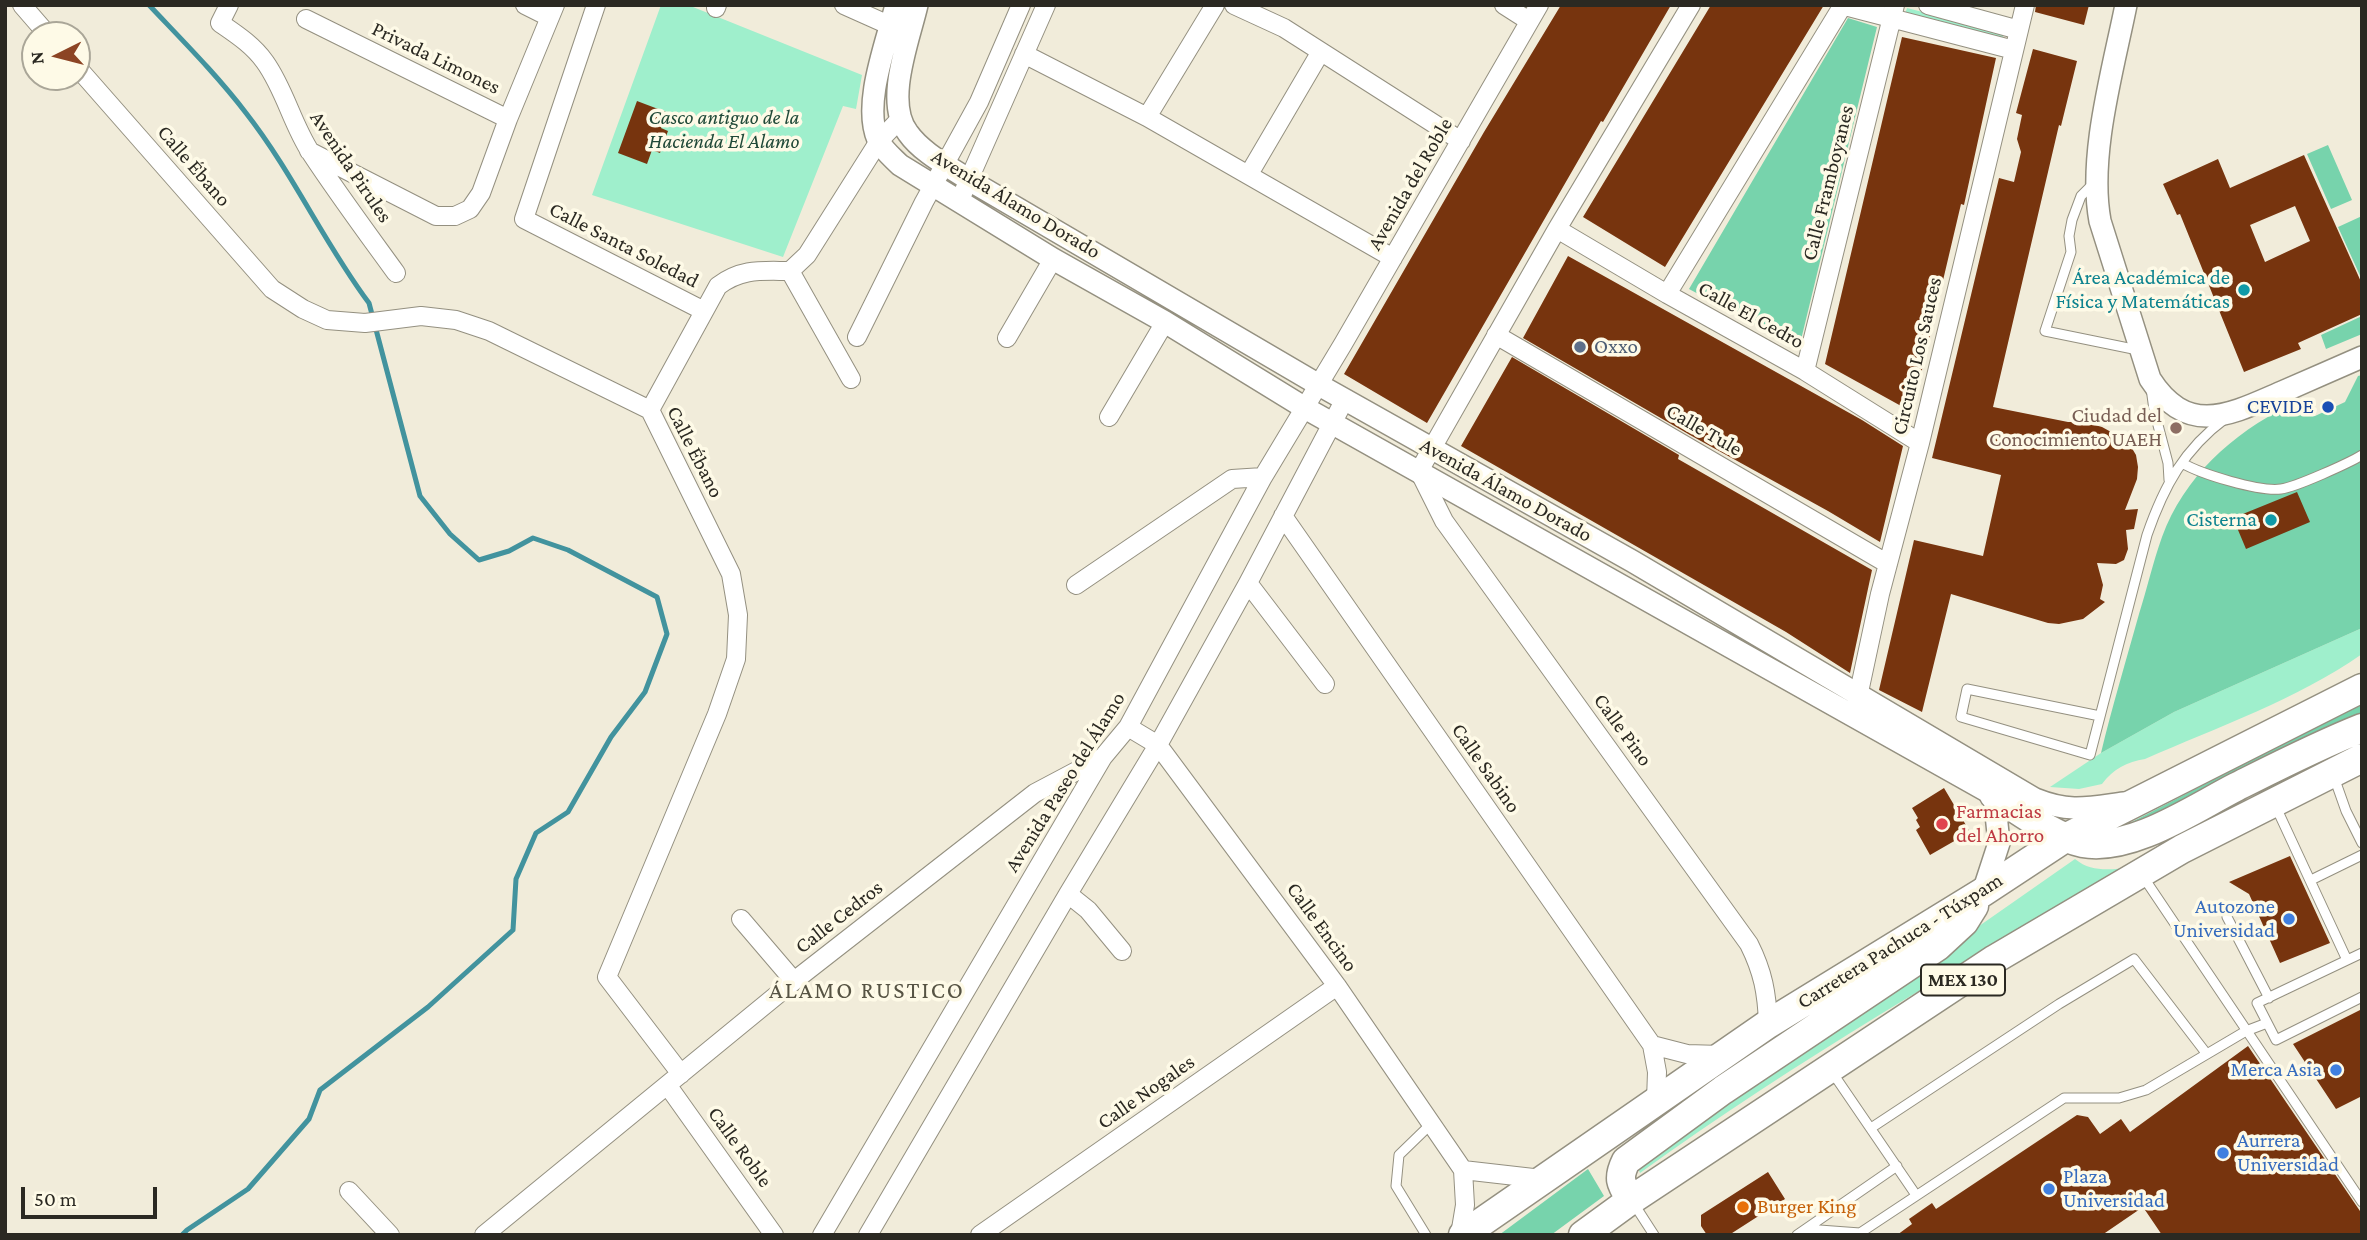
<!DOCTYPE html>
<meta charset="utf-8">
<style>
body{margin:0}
#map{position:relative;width:2367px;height:1240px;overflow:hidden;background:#f1ecda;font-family:"Crimson Pro",serif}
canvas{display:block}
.frame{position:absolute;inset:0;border:7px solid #2b2922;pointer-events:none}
.north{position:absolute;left:21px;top:21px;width:70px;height:70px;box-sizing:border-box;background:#fefae7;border:2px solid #aaa698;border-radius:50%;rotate:264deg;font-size:19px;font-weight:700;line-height:28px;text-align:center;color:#2b2922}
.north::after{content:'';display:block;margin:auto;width:24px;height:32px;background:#8c4424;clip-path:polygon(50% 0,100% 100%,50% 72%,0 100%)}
.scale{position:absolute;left:21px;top:1187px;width:136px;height:32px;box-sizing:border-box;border:4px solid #2b2922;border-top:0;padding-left:9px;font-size:21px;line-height:24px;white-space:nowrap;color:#2b2922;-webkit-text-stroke:5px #fefae7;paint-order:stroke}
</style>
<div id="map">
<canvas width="2367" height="1240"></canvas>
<div class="frame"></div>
<div class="north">N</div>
<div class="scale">50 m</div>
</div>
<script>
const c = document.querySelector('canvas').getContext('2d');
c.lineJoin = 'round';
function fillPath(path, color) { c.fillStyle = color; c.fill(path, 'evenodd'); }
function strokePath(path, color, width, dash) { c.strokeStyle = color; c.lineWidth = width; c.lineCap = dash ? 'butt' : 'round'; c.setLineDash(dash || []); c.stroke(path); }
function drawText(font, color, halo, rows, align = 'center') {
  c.font = font + ' "Crimson Pro",serif'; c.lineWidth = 7; c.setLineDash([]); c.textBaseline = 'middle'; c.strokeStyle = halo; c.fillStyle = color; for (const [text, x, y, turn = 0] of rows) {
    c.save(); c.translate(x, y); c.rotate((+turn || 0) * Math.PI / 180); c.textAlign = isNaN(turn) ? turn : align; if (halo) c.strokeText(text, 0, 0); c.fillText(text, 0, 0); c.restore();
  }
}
fillPath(new Path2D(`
 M661,5H688L862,75L856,109L843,106L783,257L592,195Z
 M1907,8L2004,33L2002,40L1905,14Z
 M2362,628V654C2296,700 2218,727 2145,759C2127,762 2113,769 2102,784L2079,789L2050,787L2101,753L2174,712Z
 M2075,859C2092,873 2110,869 2131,868C1963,963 1797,1060 1640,1173L1637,1165Z`), '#9fefcc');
fillPath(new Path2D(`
 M1848,18L1877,27L1799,348L1689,289Z
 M2328,145L2352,200L2331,209L2307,154Z
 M2362,216V280L2338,227Z
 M2362,316V334L2326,349L2321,335Z
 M2362,375V628L2174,712L2101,753C2112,707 2126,661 2139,614C2147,589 2153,562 2162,537C2184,477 2232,434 2288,406L2315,416L2345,402L2358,376Z
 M2362,703V733L2142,836L2124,826Z
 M1588,1169L1604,1196L1551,1235H1499Z`), '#77d3ac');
strokePath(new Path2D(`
 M149,5C182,40 217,75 246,113C293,173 324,243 369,303L420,496L450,534L479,560L509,551L533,538L568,550L657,597L667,634L645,692L611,737L568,812L536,833L516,879L513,930L428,1007L320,1090L309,1119L248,1189L187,1230L182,1235`), '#42939e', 5);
fillPath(new Path2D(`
 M1561,5H1671L1603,122L1601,121L1427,423L1344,374L1484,132Z
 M1711,5H1824L1665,267L1583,217Z
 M2036,5H2089L2084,25L2035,12Z
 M1902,37L1996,58L1964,205L1961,204L1912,412L1825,364Z
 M2033,49L2077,61L2061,126L2059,125L1993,407L2068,422H2084L2102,427L2122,438L2130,445L2136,455L2138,467L2137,479L2125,510L2138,509L2134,529L2126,530L2128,549L2124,560L2116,564L2097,563L2103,585L2100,599L2105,602L2083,619L2059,624L2048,623L1951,594L1922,712L1879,690L1914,540L1983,556L2001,475L1932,458L1999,178L2014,182L2021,152L2017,139L2022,115L2016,113Z
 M637,101L666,112L661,128L668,131L660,153L652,150L647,164L618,153Z
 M2304,155L2362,284V314L2298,343L2301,349L2244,372L2180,214L2177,215L2163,184L2218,159L2230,188ZM2295,206L2310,241L2265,262L2250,225Z
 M1568,256L1862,420L1903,446L1880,542L1828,511L1690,435L1523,338Z
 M1512,357L1679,455L1678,459L1872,570L1850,673L1786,632L1461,446Z
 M2297,492L2310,522L2246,549L2233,518Z
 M1944,788L1970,832L1930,855L1916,830L1920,827L1916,820L1918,818L1912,808Z
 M2290,856L2330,943L2280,963L2249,894L2229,882Z
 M2362,1009V1096L2336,1109L2293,1044Z
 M2248,1046L2362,1214V1235H2162L2143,1207L2102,1235H1897L1912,1224L1909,1219L1932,1203L1936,1209L2077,1115L2088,1117L2100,1134L2121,1119L2130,1132Z
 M1768,1172L1785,1199L1729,1235H1707L1701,1226V1215Z`), '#77340e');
const service = new Path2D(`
 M2094,183L2081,196L2072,220L2069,236L2071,252L2045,331L2138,350
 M2151,388L2154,410L2168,463L2169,480
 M2182,463C2201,474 2259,492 2281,489C2296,487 2349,463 2362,455
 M2100,716L1967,689L1961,717L2090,755L2147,535C2164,486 2184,449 2226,418
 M2334,777L2346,811L2362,843
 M2275,805L2347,960
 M2142,875L2362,1202
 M2311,880L2362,855
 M2227,917L2269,998
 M2362,953L2257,1003L2276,1040L2362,997
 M1832,1072L1916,1195
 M1871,1128L2059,1004L2134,959L2206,1053
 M1634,1204L1654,1235
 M1806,1229L1860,1233L2064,1098H2119L2146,1090L2246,1031L2267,1023
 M1426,1235L1396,1186L1399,1155L1432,1123
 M1797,1235L1897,1166`);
const minor = new Path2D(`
 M22,5L48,35
 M229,5L220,23C236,34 253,45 265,62C285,90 292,124 311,153C338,194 367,233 396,273
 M525,5L549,17
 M596,5L524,219L704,311
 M844,5L891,26
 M1234,5L1284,28L1461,141
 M1504,5L1529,21
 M1691,5L1557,229L1419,471L1444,521L1749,944C1763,972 1767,993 1768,1024
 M1841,5L2014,50
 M1928,5L2019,30
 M716,8L717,5
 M306,19L508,119
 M1024,54L1147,117L1393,258
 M77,67L272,289L303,309L327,320L365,323L421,316L456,320L489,331L650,410L731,574L738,615L736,659L717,714L607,977L681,1074
 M1147,117L1215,5
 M309,151L436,216H455L470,209L481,193L508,119L555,5
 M1249,174L1320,53
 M959,202L1046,5
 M1557,229L1667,294L1805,371L1920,443
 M790,271L851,379
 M1667,294L1843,5
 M1496,335L1888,564
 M857,337L924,202L979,102L1021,5
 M1007,338L1053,259
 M1805,371L1895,5
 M650,410L718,286C742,268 762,271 790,271L807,255L879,141L901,118
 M1109,417L1165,322
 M1283,516L1652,1045L1657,1072L1656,1100
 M1248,583L1325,684
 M1076,585L1232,479L1263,477
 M1856,706L1880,594L1920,443L2025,5
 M1128,727L1158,745L1337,986L1463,1170L1465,1205L1460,1235
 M1068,894L1088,910L1122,951
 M741,919L794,981
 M1652,1045L1687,1054L1721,1055
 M668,1086L774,1235
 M1463,1170L1542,1179
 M349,1191L390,1235
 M484,1235L794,981L1035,793L1103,757
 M822,1235L1103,757L1128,727L1263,477L1343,344L1539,5
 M868,1235L1068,894L1158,745L1248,583L1345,399
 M980,1235L1337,986`);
const tertiary = new Path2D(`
 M896,5C887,42 862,104 878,140C883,150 892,157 900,165L1053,259L1165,322L1305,408L1994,795L1999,843L1983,892
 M917,5C909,40 884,102 908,133C922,153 950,167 969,180L1319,385L1632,561L2035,799C2070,813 2087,808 2124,803
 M2126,5C2113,70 2088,156 2100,221L2150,379C2188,438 2231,414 2282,392C2309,380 2335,369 2362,357`);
const primary = new Path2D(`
 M1994,795C2020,811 2054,837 2083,843C2131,852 2195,808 2236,787C2278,766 2319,745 2362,728
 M1631,1200C1621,1184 1617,1179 1626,1161L1723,1090L1938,946L1964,922L1974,906
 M1463,1235L1768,1024L1983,892L2065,838L2362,688
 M1583,1235L1631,1200L1995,959L2182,849L2362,758`);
strokePath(service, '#949080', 11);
strokePath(minor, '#949080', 20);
strokePath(tertiary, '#949080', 24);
strokePath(primary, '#949080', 31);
strokePath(service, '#fff', 9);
strokePath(minor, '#fff', 18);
strokePath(tertiary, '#fff', 21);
strokePath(primary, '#fff', 28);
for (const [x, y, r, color] of [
 [2244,290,7,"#0f9aa8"],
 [1580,347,7,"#5c6f8a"],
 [2328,407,7,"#1a4fb4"],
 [2176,428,7,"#8d6e63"],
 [2271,520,7,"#0f9aa8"],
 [1942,824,7,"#e0444e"],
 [2289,919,7,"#3f7fe0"],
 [2336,1070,7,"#3f7fe0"],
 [2223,1153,7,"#3f7fe0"],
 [2049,1189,7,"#3f7fe0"],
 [1743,1207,7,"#e8710a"]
]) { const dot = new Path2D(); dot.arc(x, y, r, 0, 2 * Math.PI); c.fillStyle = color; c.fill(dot); strokePath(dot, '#fefae7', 2.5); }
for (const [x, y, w] of [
 [1963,980,84]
]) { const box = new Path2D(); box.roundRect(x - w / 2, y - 15.5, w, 31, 5); c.fillStyle = '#fefae7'; c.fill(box); strokePath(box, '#2b2922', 2); }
drawText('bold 19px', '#2b2922', null, [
 ["MEX 130",1963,980]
]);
drawText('21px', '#2b2922', '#fefae7', [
 ["Privada Limones",436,58,26],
 ["Calle Ébano",194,166,49],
 ["Avenida Pirules",351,167,56],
 ["Calle Framboyanes",1828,183,-76],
 ["Avenida del Roble",1410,184,-60],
 ["Avenida Álamo Dorado",1016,204,31],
 ["Calle Santa Soledad",624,245,27],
 ["Calle El Cedro",1751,315,29],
 ["Circuito Los Sauces",1917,356,-77],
 ["Calle Tule",1704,430,30],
 ["Calle Ébano",695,452,63],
 ["Avenida Álamo Dorado",1506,490,29],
 ["Calle Pino",1623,730,54],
 ["Calle Sabino",1486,768,55],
 ["Avenida Paseo del Álamo",1065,782,-58],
 ["Calle Cedros",839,917,-38],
 ["Calle Encino",1322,927,54],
 ["Carretera Pachuca - Túxpam",1900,941,-32],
 ["Calle Nogales",1146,1092,-35],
 ["Calle Roble",740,1147,54]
]);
drawText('italic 21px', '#204938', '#fefae7', [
 ["Casco antiguo de la",724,118],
 ["Hacienda El Alamo",724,142]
]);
drawText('21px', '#0d838f', '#fefae7', [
 ["Área Académica de",2230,278],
 ["Física y Matemáticas",2230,302],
 ["Cisterna",2257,520]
], 'right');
drawText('21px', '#4e5e75', '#fefae7', [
 ["Oxxo",1594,347]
], 'left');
drawText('21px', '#164399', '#fefae7', [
 ["CEVIDE",2314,407]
], 'right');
drawText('21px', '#785e54', '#fefae7', [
 ["Ciudad del",2162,416],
 ["Conocimiento UAEH",2162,440]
], 'right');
drawText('21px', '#be3a42', '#fefae7', [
 ["Farmacias",1956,812],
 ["del Ahorro",1956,836]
], 'left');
drawText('21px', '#366cbe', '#fefae7', [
 ["Autozone",2275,907],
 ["Universidad",2275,931],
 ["Merca Asia",2322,1070],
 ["Aurrera",2237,1141,"left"],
 ["Universidad",2237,1165,"left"],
 ["Plaza",2063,1177,"left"],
 ["Universidad",2063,1201,"left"]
], 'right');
drawText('21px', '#c56008', '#fefae7', [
 ["Burger King",1757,1207]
], 'left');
c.letterSpacing = '2px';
drawText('24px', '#575444', '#fefae7', [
 ["ÁLAMO RUSTICO",867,991]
]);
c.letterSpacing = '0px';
</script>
